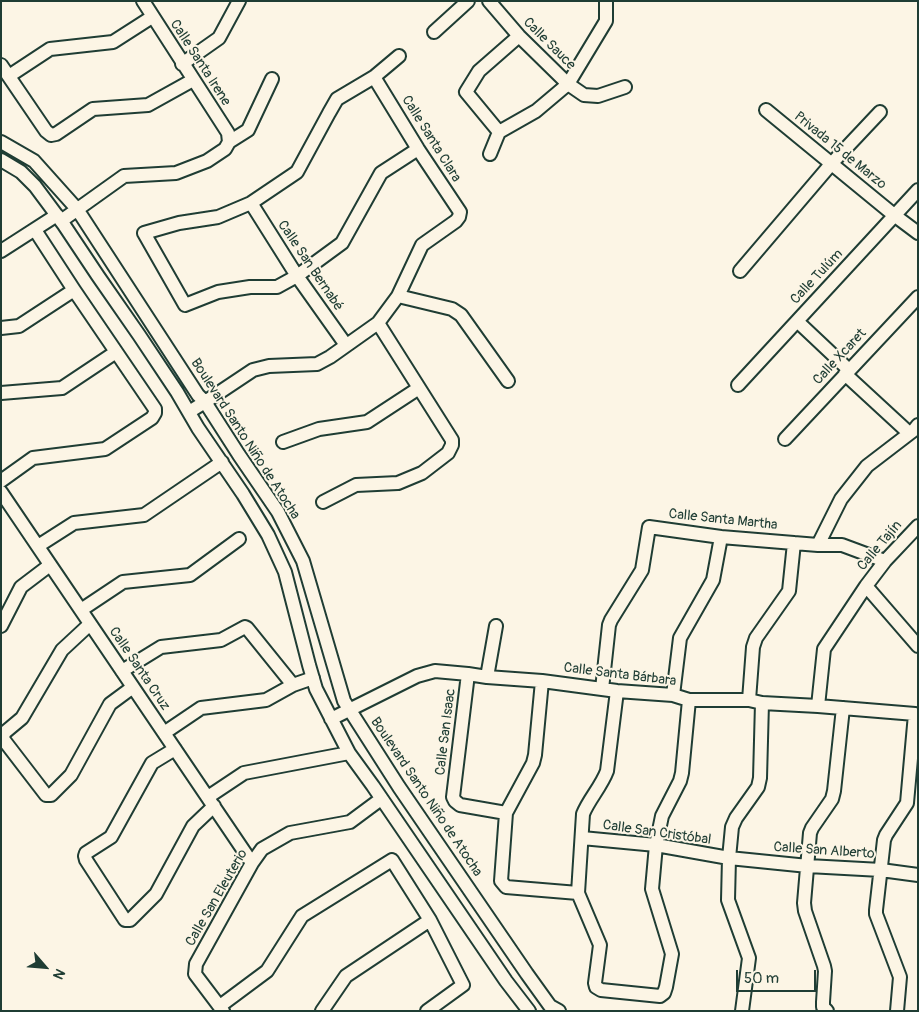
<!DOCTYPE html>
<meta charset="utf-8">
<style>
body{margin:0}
#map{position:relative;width:919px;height:1012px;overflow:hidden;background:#fcf5e5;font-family:Pangolin,sans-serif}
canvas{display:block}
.frame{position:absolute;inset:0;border:2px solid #1f3d34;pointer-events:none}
.north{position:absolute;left:20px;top:942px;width:50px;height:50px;-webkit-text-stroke:4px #fcf5e5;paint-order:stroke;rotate:117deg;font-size:14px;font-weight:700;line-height:20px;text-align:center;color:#1f3d34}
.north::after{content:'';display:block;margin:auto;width:18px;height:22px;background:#1f3d34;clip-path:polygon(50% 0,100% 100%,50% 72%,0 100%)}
.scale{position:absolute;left:736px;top:970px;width:80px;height:22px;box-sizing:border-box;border:2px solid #1f3d34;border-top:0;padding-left:6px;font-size:15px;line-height:18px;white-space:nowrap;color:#1f3d34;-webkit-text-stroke:4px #fcf5e5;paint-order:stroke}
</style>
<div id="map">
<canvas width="919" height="1012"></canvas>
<div class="frame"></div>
<div class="north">N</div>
<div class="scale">50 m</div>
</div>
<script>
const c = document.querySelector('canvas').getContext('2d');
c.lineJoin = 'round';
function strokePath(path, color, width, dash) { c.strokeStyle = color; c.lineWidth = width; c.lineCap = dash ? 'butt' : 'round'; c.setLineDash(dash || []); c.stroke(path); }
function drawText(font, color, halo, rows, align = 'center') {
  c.font = font + ' Pangolin,sans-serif'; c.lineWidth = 4; c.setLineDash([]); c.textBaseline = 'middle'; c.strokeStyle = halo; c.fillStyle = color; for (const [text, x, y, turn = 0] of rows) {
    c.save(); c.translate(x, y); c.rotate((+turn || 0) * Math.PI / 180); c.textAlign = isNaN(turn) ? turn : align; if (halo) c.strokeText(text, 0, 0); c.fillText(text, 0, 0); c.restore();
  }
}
const minor = new Path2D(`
 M143,1L228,133L229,142
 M489,1L519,36L568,84L584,95L598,96L625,87
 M434,32L468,1
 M399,56L374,77L337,99L329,113L297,172L251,203L218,217L179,223L144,233L185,305L218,292L250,287H277L297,276L342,243L381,173L418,149
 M182,64L219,38L239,1
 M1,65L46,131L51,135L56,134L93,109L148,105L193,80
 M9,76L50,49L113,42L152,17
 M766,110L894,215L918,233
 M499,132L536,111L568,84L606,21V1
 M499,132L466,92L479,71L519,36
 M1,142L34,161L77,209L198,395L205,402L239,455L278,512L303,561L344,701L399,787L527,974L550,1006L559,1011
 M490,154L499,132
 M1,160L21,172L35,186L64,225L98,276L139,335L177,392L198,428L243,494L268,535L285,572L309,665L316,689L349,753L373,786L506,981L529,1011
 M251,203L297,276L346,345
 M61,221L124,176L176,173L207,161L225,149L229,142L248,130L272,79
 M1,251L57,215
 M740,271L832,163L880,112
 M398,296L452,309L461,315L508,381
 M797,321L849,370
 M1,328L19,326L74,290
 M845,374L909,433
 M738,385L918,190
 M1,393L62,388L116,352
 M189,412L205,402L253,370L269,366L317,364L330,357L378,323L398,296L422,245L456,221L459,217L460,212L418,149L374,77
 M785,439L918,297
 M283,442L319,429L367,422L419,388
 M1,481L33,458L105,449L152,418L155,413V409L74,290L35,230
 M1,492L252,863
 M323,502L356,485L398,483L422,473L448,453L452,445V440L378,323
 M818,545L841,499L867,466L914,430L918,425
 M38,546L74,523L144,515L222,462
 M866,586L918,646
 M81,610L123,582L190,575L239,539
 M90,624L62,650L22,718L4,733L3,739L46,795H51L71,775L110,704L133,687
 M1,626L21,587L50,565
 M122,671L161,647L221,640L245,627L247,628L293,685
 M468,674L453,797L455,801L460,805L506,813
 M487,677L496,626
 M542,681L535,755L533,763L506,813L501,881L506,887L578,893
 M602,689L609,625L611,620L642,570L649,527L721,537L818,545H842L885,561
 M617,691L607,771C601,787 589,799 583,814L578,893L600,945L595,983L596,987L601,990L660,996L664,993L666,987L672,954L652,889L656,845L662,816L680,781L682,773L689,700
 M673,695L680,638L713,580L721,537
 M749,700L753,647L756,638L789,591L794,543
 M818,706L824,649L866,586L885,561L918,526
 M331,719L417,676L435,671L468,674L487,677L542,681L617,691L673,695L689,700H749L762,703L818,706L915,714
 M164,733L201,708L266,700L293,685L313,678
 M175,749L152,763L111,837L86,853L85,856L86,860L125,920H130L156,894L193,826L214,806
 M208,797L244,773L349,753
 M582,838L656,845L729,858L808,866L881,870L918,875
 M220,1006L267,971L302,916L392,860L430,920L463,985L427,1011
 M223,1011L195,974L196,964L252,863L262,849L290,833L350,822L381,799
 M322,1011L346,976L430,920
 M742,1011L749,958L728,900L729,858L732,827L736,818L758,787L760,778L762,703
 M827,1011L823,1007V1002L825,971L824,966L805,911L804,903L810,833L812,828L832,799L834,791L843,708
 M897,1011L900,977L876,914V910L884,840L886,835L907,803L915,714`);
strokePath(minor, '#1f3d34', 16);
strokePath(minor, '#fcf5e5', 12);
drawText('14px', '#1f3d34', '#fcf5e5', [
 ["Calle Sauce",549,44,45],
 ["Calle Santa Irene",200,63,57],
 ["Calle Santa Clara",431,139,58],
 ["Privada 15 de Marzo",840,151,39],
 ["Calle San Bernabé",310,266,56],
 ["Calle Tulúm",817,277,-47],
 ["Calle Xcaret",840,357,-47],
 ["Boulevard Santo Niño de Atocha",245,439,57],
 ["Calle Santa Martha",723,520,6],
 ["Calle Tajín",880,546,-50],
 ["Calle Santa Cruz",139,669,56],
 ["Calle Santa Bárbara",620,675,7],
 ["Calle San Isaac",446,732,-83],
 ["Boulevard Santo Niño de Atocha",426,797,56],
 ["Calle San Cristóbal",657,833,8],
 ["Calle San Alberto",824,851,4],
 ["Calle San Eleuterio",217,898,-60]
]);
</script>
